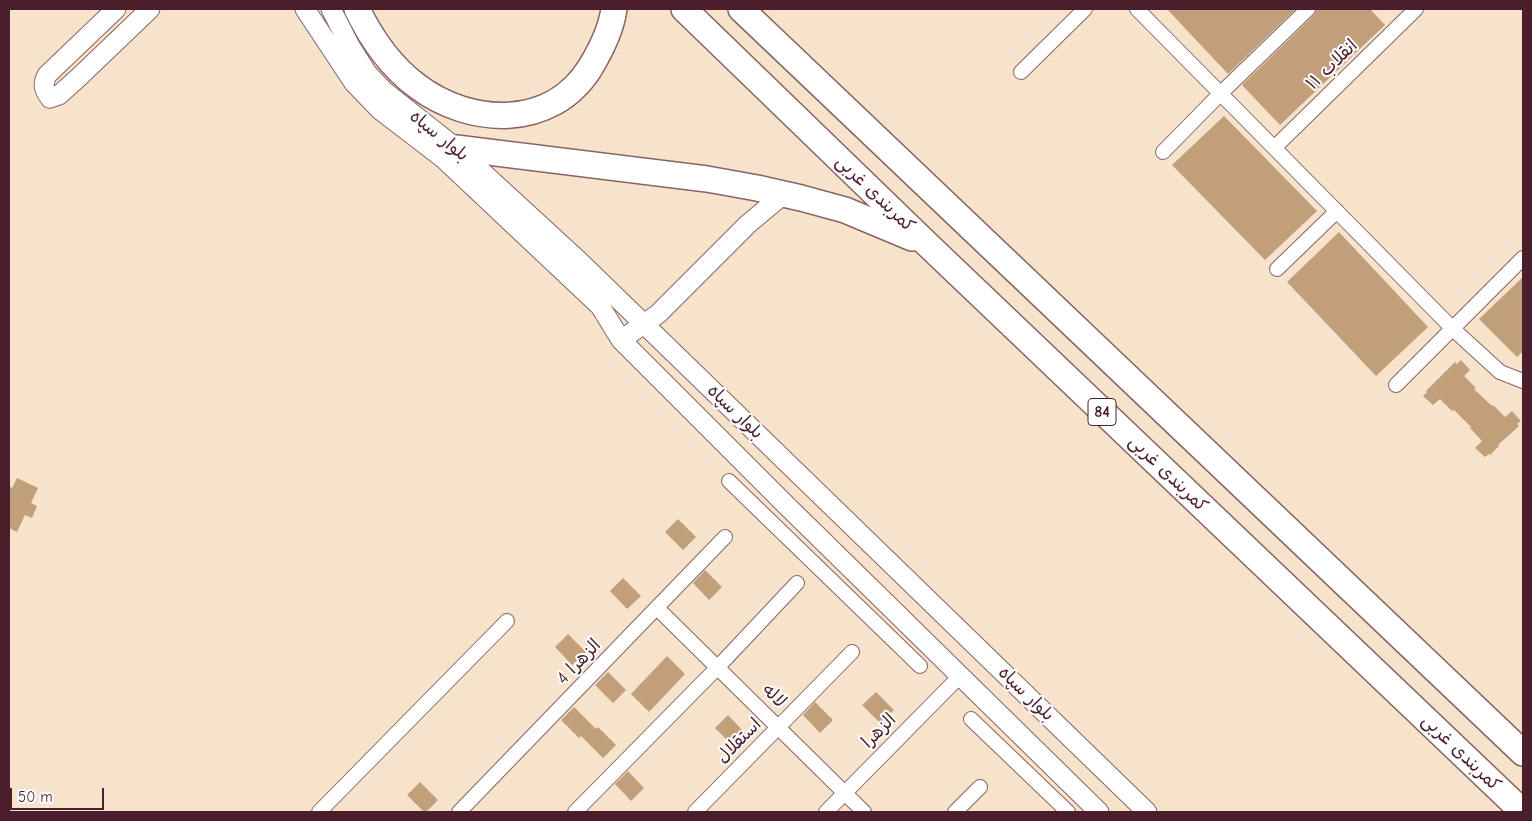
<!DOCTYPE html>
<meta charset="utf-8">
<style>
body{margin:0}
#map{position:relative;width:1532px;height:821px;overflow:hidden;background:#f7e3cc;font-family:"Comic Neue",sans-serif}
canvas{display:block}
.frame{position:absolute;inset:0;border:10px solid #4a1f2b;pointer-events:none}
.scale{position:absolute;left:10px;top:788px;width:94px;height:22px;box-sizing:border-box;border:2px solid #4a1f2b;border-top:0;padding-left:6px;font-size:15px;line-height:18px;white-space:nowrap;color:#4a1f2b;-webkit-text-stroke:4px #fff;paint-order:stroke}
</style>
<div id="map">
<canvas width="1532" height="821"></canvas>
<div class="frame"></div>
<div class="scale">50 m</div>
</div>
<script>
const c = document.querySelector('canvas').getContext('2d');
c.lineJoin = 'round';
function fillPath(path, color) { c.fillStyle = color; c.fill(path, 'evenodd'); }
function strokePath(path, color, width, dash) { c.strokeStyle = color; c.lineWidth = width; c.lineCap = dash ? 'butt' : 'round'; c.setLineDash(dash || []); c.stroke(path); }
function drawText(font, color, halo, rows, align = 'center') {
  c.font = font + ' "Comic Neue","Playpen Sans Arabic",sans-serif'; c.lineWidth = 4; c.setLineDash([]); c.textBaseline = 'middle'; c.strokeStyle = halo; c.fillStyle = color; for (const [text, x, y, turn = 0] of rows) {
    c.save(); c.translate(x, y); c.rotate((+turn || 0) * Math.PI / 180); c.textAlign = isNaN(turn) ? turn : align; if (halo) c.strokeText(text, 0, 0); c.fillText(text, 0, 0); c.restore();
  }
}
fillPath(new Path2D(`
 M1167,9H1296L1228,74Z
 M1317,9H1370L1385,25L1280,125L1242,85L1314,15Z
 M1224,116L1317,211L1265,260L1172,165Z
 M1339,232L1428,327L1376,376L1287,282Z
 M1523,277V351L1517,357L1479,319Z
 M1461,360L1470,370L1464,376L1476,388L1474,389L1492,406L1493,405L1505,417L1512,411L1521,421L1517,424L1519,426L1498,445L1499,446L1490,455L1489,454L1485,457L1475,448L1482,441L1470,428L1471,427L1454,410L1452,411L1440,399L1433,405L1423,396L1427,392L1426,391L1455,362L1457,364Z
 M17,478L38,488L31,503L37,506L32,518L25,515L17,532L9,528V486L12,488Z
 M678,519L696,537L683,550L665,532Z
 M705,570L722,587L709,600L693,583Z
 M623,578L641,596L627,609L610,591Z
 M568,634L586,652L572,665L555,647Z
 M667,656L685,674L649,712L631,694Z
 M608,672L626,690L613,703L595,685Z
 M876,692L894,710L880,723L862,705Z
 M815,702L833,720L820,733L803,715Z
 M574,707L596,729L598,727L616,745L603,758L581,736L579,738L561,720Z
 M728,715L746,734L733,746L715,728Z
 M628,771L644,788L631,801L615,784Z
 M420,782L438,800L426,812H424L407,795Z`), '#c19f7a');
const street = new Path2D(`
 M1137,9L1453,329L1500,372L1523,381
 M1021,72L1085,9
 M1274,148L1416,9
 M1163,152L1220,94L1308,9
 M1277,269L1337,211
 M1396,385L1523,258
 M729,481L920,666
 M657,608L864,812
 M971,719L1068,812
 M319,812L507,621
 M459,812L725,537
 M575,812L717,668L797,583
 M695,812L852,652
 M826,812L960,676
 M955,812L980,787`);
const secondary = new Path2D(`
 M116,9L47,75C42,85 44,90 50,98L59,95L78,78L150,9
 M305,9L354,83L380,110L444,159L600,306L621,340L786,505L1099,812
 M331,9L350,46L367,73L384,91L456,148L579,261L1147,812
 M621,340L658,314L748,224L784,194`);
const highway = new Path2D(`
 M357,9C371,38 390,66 417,86C470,126 551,130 590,68C601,50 611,30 614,9
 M684,9L928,245L1523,812
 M741,9L1523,753
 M456,148L707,179L757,188L801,198L845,210L912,238`);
strokePath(street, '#876463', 16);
strokePath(secondary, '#876463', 21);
strokePath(highway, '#876463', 28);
strokePath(street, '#fff', 14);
strokePath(secondary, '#fff', 19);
strokePath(highway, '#fff', 25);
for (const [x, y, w] of [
 [1102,412,28]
]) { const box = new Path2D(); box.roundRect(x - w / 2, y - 13.5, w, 27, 4); c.fillStyle = '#fff'; c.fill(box); strokePath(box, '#4a1f2b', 1); }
drawText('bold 16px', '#4a1f2b', null, [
 ["84",1102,412]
]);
drawText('18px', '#4a1f2b', '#fff', [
 ["انقلاب ۱۱",1332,65,-44],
 ["بلوار سپاه",439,136,39],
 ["کمربندی غربی",875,194,44],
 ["بلوار سپاه",735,412,44],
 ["کمربندی غربی",1168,474,44],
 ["الزهرا 4",579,662,-46],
 ["بلوار سپاه",1026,694,44],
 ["لاله",774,696,44],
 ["الزهرا",879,731,-45],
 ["استقلال",739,741,-45],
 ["کمربندی غربی",1461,753,44]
]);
</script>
